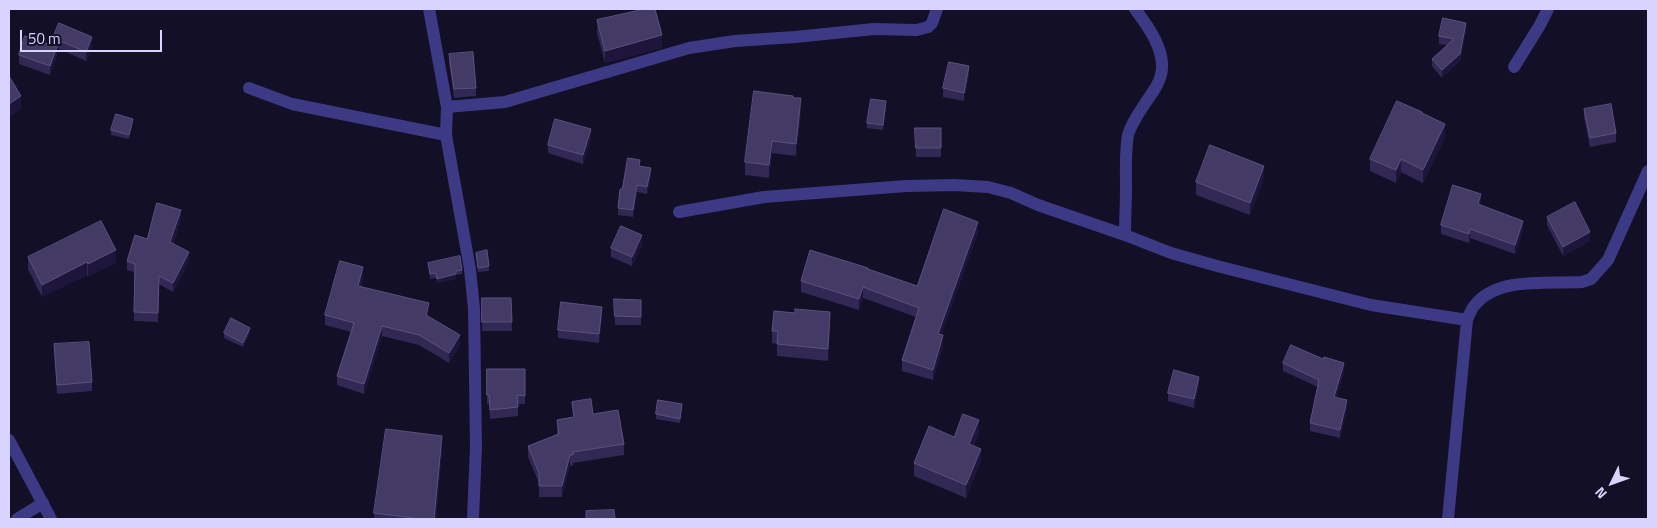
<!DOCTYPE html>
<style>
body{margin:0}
#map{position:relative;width:1657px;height:528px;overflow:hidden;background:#130f26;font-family:"Titillium Web",sans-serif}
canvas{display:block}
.frame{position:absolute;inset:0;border:10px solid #d9d4ff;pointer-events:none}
.north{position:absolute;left:1587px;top:458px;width:50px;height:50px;-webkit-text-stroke:4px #130f26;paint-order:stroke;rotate:228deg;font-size:14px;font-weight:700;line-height:20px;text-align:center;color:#d9d4ff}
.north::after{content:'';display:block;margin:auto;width:18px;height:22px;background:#d9d4ff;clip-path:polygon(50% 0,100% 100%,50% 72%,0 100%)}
.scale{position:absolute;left:20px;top:30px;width:142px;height:22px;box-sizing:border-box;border:2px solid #d9d4ff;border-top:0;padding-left:6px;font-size:15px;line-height:18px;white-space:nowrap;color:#d9d4ff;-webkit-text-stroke:4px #130f26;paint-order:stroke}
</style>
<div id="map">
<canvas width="1657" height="528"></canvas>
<div class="frame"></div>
<div class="north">N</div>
<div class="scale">50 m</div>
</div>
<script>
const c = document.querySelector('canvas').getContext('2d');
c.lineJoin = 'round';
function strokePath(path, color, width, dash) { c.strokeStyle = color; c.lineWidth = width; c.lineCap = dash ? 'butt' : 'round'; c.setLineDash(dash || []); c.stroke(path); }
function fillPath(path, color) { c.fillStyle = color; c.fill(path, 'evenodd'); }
strokePath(new Path2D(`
 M1514,67L1540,25L1548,9
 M249,88L292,104L446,135
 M447,107L505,102L689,48L735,41L795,37L874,29L917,30L928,27L932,23L937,9
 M679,212L764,197L906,186L954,185L988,187L1011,193L1038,205L1125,235L1171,253L1217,266L1371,305L1467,320
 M1125,235C1125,219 1126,204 1126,189C1126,171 1125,152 1128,135C1131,124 1138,114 1144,105C1150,96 1159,85 1161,75C1167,52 1148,26 1135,9
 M17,519L43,503
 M1448,519L1467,320C1469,315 1471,310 1474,306C1497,276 1549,284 1582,282L1591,279L1608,260L1648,171`), '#3d3a85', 12);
strokePath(new Path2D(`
 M429,9L447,107L446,135L470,269L474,309L476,447L473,519
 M9,440L51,519`), '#3d3a85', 12);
fillPath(new Path2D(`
 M597,20L662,48L605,63L597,33Z
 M1466,31L1460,61L1442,78L1432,66V59L1447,45L1439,44V36Z
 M53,38L92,46L86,61L57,48V55L50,75L19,64V55L53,45Z
 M449,54L476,88V96L454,98L449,63Z
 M969,74L964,101L943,97V88Z
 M793,98L801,111L796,156L772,153L769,178L745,175V162Z
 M886,105L883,130L867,128V123Z
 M1584,109L1616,133V142L1590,147L1584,117Z
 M1422,114L1445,137L1423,183L1401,172L1396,183L1370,171V159Z
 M133,123L129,139L111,135V130Z
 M915,128H941V157H916Z
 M591,138L583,164L548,153V145Z
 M640,166L651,176L647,194L637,192L633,217L618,215V208L622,189Z
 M1264,178L1250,215L1196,195V182Z
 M1481,203V205L1523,230L1515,254L1470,238L1469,243L1441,234V225Z
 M1547,217L1590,241L1563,256L1547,225Z
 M181,219L173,244L189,261L173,292L159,284L158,322L134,321V272L127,270V261L147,239Z
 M978,233L941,335L943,346L933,380L902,371V360L916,317L863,298L859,310L801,292V281L868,269L917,286Z
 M642,244L632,266L611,257V248Z
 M476,253L489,266V271L478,272Z
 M28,257L116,263L88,276L87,275L42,297L28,269Z
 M428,263L462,270V274L456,275V279L437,283L436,278L430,279Z
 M363,277L361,286L429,312L428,316L460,345L449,363L419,345L382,336L364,394L337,385V376L351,332L325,325V315Z
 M482,298H511L512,331H482Z
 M614,299L641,300V325H615Z
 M602,316L599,343L558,338V330Z
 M830,324L828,361L777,356V344L772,343V331Z
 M250,332L243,347L224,338V333Z
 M54,344L92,382V391L57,394Z
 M1283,363L1344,371L1336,398L1347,408L1340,438L1310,431V423L1318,387L1283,371Z
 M487,369H525V404H518V416L490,419L489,404H487Z
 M1199,385L1194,408L1168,401V393Z
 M572,402L593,414L624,444V455L573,463V466L570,465L562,497H539V483L528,457V446L557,434V420L573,417Z
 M682,408L680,423L656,419V414Z
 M979,432L974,445L981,461L966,498L914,476V463L954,437Z
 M442,449L436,519H374V513Z`), '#312854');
fillPath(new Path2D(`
 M1466,23V31L1460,61L1442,78V70Z
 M662,35V48L605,63V51Z
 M92,37V46L86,61V52Z
 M57,47V55L50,75V66Z
 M969,66V74L964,101V93Z
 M21,96V109L9,117V104Z
 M801,98V111L796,156V144Z
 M133,119V123L129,139V135Z
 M1445,124V137L1423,183V170Z
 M591,129V138L583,164V155Z
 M772,141V153L769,178V165Z
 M1401,159V172L1396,183V170Z
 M1264,166V178L1250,215V203Z
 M651,168V176L647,194V187Z
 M637,185V192L633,217V210Z
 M1481,194V203L1478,213V204Z
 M181,210V219L170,251V242Z
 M1523,221V230L1515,254V245Z
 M978,222V233L938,345V334Z
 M1470,229V238L1469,243V234Z
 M1590,232V241L1563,256V247Z
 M642,235V244L632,266V257Z
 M116,250V263L88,276V264Z
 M189,252V261L173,292V283Z
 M87,262V275L42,297V285Z
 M363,267V277L358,295V286Z
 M456,274V279L437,283V279Z
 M863,287V298L859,310V299Z
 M429,303V312L426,325V315Z
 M602,307V316L599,343V334Z
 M830,312V324L828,361V349Z
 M382,326V336L364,394V384Z
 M250,328V332L243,347V343Z
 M460,335V345L449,363V353Z
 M943,335V346L933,380V370Z
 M1344,363V371L1334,405V397Z
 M1199,377V385L1194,408V399Z
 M1347,400V408L1340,438V430Z
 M979,420V432L969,456V444Z
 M442,436V449L436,519H434Z
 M981,449V461L966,498V485Z
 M570,455V465L562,497V486Z`), '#1d163a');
const building = new Path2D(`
 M645,9H655L662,35L605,51L597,20Z
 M1443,18L1466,23L1460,54L1442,70L1432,59L1454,39L1439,36Z
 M59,23L92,37L86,52L53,38Z
 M25,36L57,47L50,66L19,55Z
 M473,52L476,88L454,89L449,54Z
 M949,62L969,66L964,93L943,88Z
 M9,76L21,96L9,104Z
 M754,91L793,96V98H801L796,144L772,141L769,165L745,162Z
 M871,99L886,101L883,125L867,123Z
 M1397,101L1422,112V113L1445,124L1423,170L1401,159L1396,170L1370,159Z
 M1611,104L1616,133L1590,138L1584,109Z
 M116,114L133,119L129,135L111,130Z
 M555,119L591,129L583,155L548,145Z
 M915,128H941V148H916Z
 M1210,145L1264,166L1250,203L1196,182Z
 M628,158L640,160L639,166L651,168L647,187L637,185L633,210L618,208L620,189H622Z
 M1453,185L1481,194L1478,204L1523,221L1515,245L1470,229L1469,234L1441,225Z
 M1575,202L1590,232L1563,247L1547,217Z
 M157,203L181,210L170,242L189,252L173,283L159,276L158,313L134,312L135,264L127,261L135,235L147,239Z
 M944,209L978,222L938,334L943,335L933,370L902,360L919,308L863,287L859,299L801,281L810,250L868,268V269L917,286Z
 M101,221L116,250L88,264L87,262L42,285L28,257Z
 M621,226L642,235L632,257L611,248Z
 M487,250L489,266L478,268L476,253Z
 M460,256L462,270L456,271V274L437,279L436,273L430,274L428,263Z
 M340,261L363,267L358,286L429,303L426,315L460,335L449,353L419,335L382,326L364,384L337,376L354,323L325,315Z
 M482,298H511L512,322H482Z
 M614,299L641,300V317L615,316Z
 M561,302L602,307L599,334L558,330Z
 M795,309L830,312L828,349L777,344L778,331H772L774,311L795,313Z
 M231,318L250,328L243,343L224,333Z
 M89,342L92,382L57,385L54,344Z
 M1291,345L1323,359L1324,357L1344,363L1334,397L1347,400L1340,430L1310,423L1319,380L1283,363Z
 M487,369H525V396L517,395L518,407L490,410L489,395H487Z
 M1174,370L1199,377L1194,399L1168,393Z
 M591,399L593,414L618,410L624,444L573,452V455H570L562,486H539V473L528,446L559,434L557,420L574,417L572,402Z
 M658,400L682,404L680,419L656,414Z
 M963,414L979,420L969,444L981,449L966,485L914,463L929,426L954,437Z
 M386,429L442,436L434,519H421L374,513Z
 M614,510L615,519H586V511Z`);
fillPath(building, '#433a66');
strokePath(building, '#5a527e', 1);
</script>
